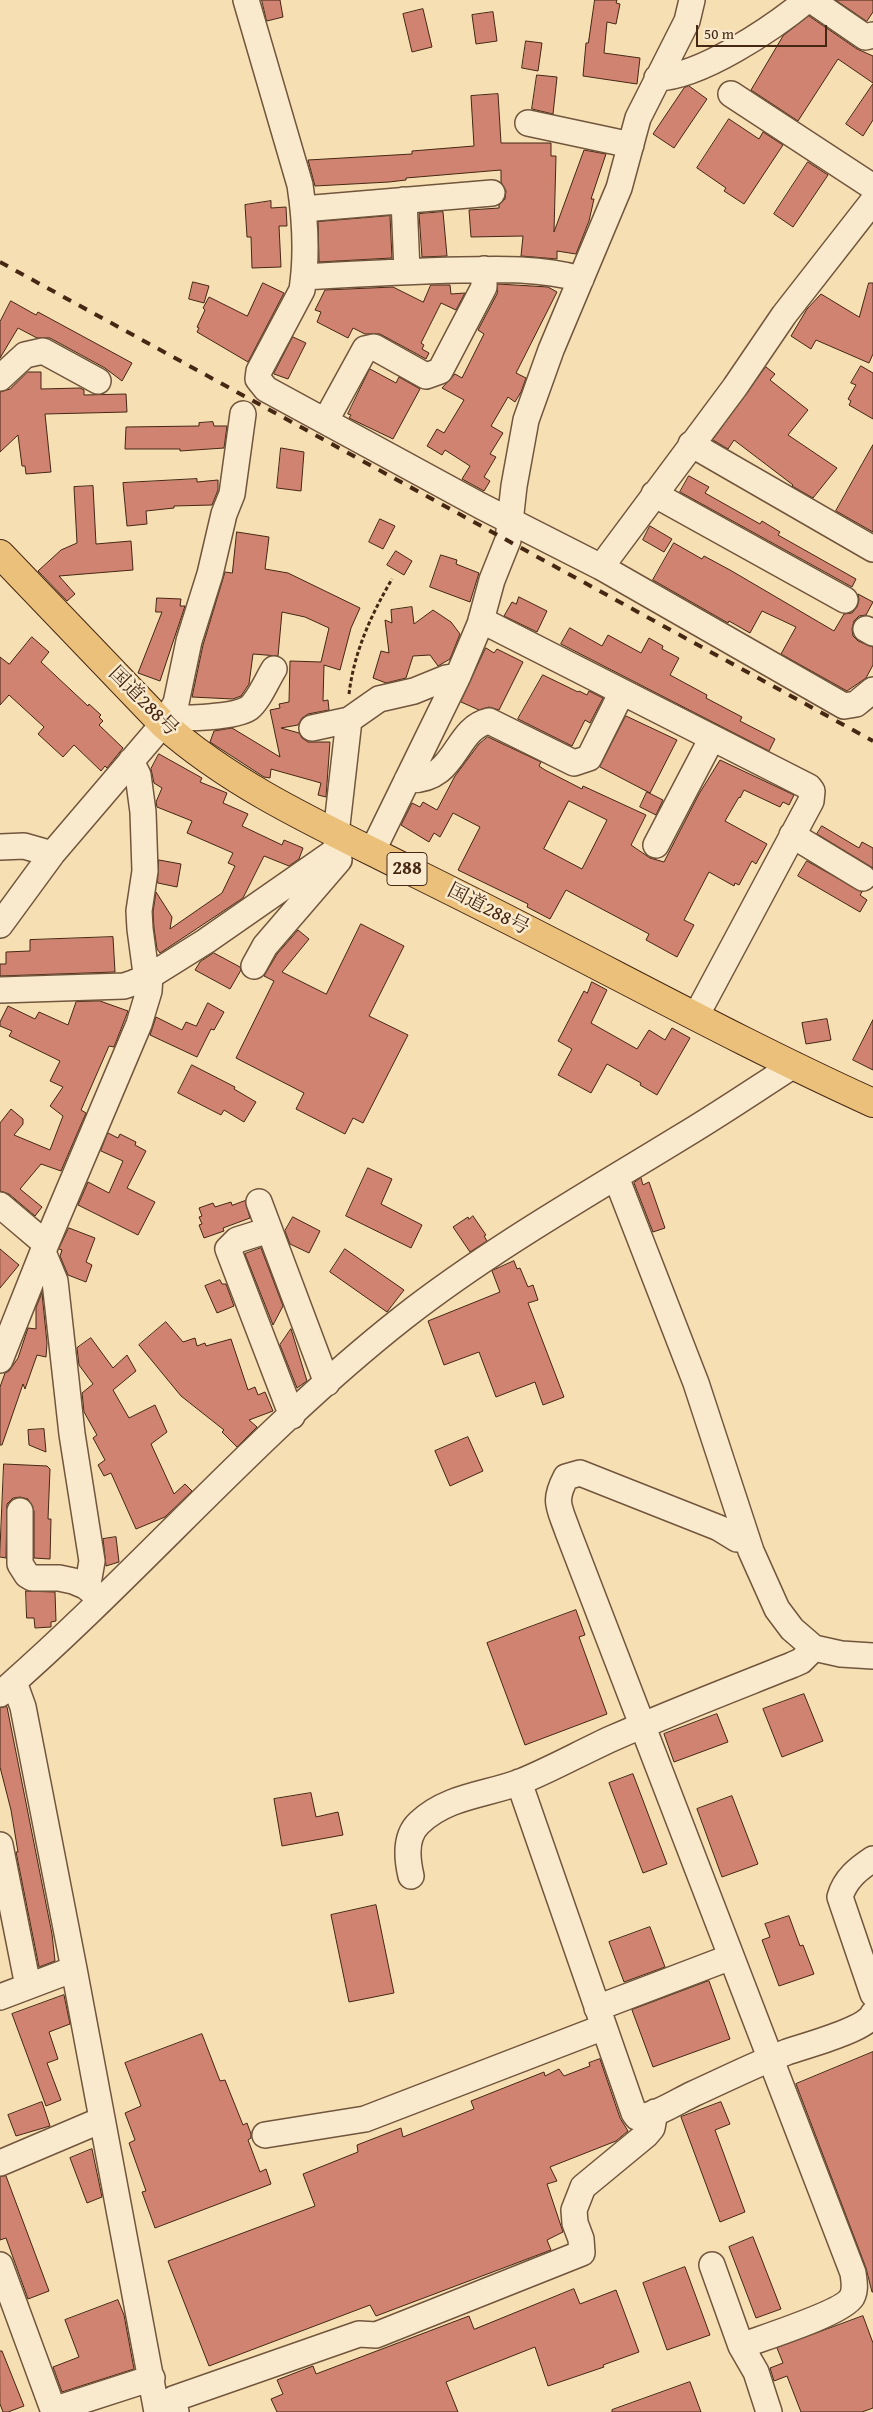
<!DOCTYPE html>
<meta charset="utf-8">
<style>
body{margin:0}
#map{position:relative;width:873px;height:2412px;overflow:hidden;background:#f6dfb3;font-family:"Gentium Book Plus",serif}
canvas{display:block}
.scale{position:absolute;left:696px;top:25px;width:131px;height:22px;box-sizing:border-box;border:2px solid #452714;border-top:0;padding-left:6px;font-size:15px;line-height:18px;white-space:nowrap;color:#452714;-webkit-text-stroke:4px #f9eace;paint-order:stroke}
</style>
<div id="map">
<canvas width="873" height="2412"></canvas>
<div class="scale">50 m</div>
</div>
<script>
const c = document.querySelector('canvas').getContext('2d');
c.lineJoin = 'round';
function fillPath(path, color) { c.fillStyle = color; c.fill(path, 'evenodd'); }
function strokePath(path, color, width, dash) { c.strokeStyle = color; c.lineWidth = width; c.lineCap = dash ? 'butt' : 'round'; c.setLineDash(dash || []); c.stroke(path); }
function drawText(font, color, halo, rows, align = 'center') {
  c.font = font + ' "Gentium Book Plus","Noto Serif JP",serif'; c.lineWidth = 5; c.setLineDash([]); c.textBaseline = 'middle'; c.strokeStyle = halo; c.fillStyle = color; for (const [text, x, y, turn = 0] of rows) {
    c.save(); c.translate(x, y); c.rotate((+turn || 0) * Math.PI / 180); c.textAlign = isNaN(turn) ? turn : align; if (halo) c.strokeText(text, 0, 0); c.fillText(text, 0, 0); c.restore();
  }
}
const building = new Path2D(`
 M262,0H280L283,17L267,21Z
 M595,0H617L616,3L620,4L616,24L607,22L604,53L640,58L637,84L583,76L586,43H588Z
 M836,0H873V12L867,21Z
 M423,9L432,47L412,52L403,14Z
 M493,12L497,41L476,44L472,15Z
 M809,16L857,49L873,56V83L838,59L798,121L751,90L783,36Z
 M526,41L542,43L538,71L522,68Z
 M537,75L557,77L553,114L532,109Z
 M873,84V120L863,136L846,124Z
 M689,86L707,99L674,148L653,134L684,88Z
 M498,94L501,143H551V156H556L554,232L584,150L606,154L591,199H594L589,221L576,254L557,251V259L521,256L523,236L471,237L469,210L499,208V205L505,199L506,191L501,182V170L406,178V180L389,182L315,186L308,160L412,154V151L474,146L471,96Z
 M729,119L759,139L763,132L783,145L744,204L724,191L726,188L697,168Z
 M808,162L828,175L793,227L774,214Z
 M271,201V208L286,207L287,226H279L281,267L252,268L251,237H247L245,205Z
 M443,212L447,256L422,257L419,214Z
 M390,216L392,258L319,262L318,222Z
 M193,282L209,286L204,303L189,299Z
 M263,283L284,293L248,362L197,332L199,328L197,327L205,310L203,308L209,297L247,316Z
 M869,283H873V354L869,363L816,340L811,349L791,336L807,309L821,294L859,317Z
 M498,284L548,287L557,292L516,373L526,378L521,392L515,402L508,397L491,426L503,433L490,454L496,457L484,477L490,481L484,491L462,479L470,466L445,450L442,455L427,446L437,429L444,433L464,400L442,388L455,374L462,378L484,334L478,330L497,294Z
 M431,285H450L451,294L465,293L456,310L441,303L421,343L424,345L422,349L429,353L426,359L380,334H365L353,328L348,338L317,322L321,312L315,310L325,290L393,287L423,302Z
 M11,301L36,315L38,312L132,363L122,381L105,368L50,338H37L18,328L0,358V322Z
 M293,337L306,343L288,379L274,374Z
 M861,366L873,373V419L849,405L851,401L848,399L856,385L851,383Z
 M766,367L775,374L770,380L808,410L788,435L837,468L813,498L792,486L793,485L734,440L728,449L713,440Z
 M370,369L396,383L399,377L420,389L393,439L349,418L351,415L348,414Z
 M28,372H41V389L80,388L84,390V395L126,394L127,412L45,414L51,472L26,474L25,466H22L18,435L0,452V392L10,389Z
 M213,422L214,426H227L224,448L180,451V449H125L126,427L199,426V423Z
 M873,445V532L836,511Z
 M281,448L304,452L301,491L277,488Z
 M689,476L709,487L705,493L760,524L762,521L780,532L778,535L856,579L852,587L680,492Z
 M197,479V482L218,480V490L212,505L174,506V508L146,511L147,524L127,526L123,483Z
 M93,486L96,544L131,541L133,570L59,576L75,594L67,601L38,571L61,550L77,543L74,487Z
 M380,519L395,526L383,549L369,542Z
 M650,526L672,539L664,552L643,540Z
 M237,532L269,537L265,569L288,573L360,608L351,628L340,670L324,665L323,701L328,700L329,710L308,714L302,718L298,725L281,728L299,733L302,738L308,742H330L326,797L318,795L321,783L271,769L270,778L264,777L210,742L214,731L232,728L280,757L270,710L280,708L279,704L289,702L290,661L321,662L329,628L305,617L282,612L278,656L253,654L249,684L241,696L233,699L192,697L203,645L225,572L232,573Z
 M674,543L702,559L704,556L730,570L834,631L844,614L852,613L857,607L859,600L858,594L873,602L866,615L859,616L854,621L852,629L853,636L858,641L873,647V665L866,678L847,691L781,654L796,627L762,611L750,633L729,621L728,623L653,580Z
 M396,551L412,561L404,575L387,565Z
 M441,555L457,560L456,564L479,573L470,602L430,587Z
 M519,597L547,611L537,632L504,616L512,602L516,604Z
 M157,598L181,599L180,606H185L160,681L138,673L162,612H156Z
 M412,607L414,624L433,610L451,622L460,634L450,659L438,666L430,655L413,656L406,678L386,683L373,678L381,651L389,653L385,620L392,623L391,610Z
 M570,628L602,646L608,635L641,653L649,638L663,646L662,649L679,658L670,675L707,695L706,698L742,717L740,721L775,739L769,751L561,644Z
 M32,637L49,652L41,662L88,706L89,704L101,715L99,717L103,721L99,725L123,748L107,768L105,766L101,771L74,745L63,757L38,734L44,727L9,695L0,705V657L9,664Z
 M486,648L494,653L497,649L523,662L499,710L489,707L479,710L461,702Z
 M543,675L578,692L579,691L587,695L589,691L603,698L590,723L585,720L572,746L518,719Z
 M626,716L677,740L650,793L600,767Z
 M488,737L541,762L539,766L545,770L582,789L583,786L646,815L631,845L650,858L664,862L699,794L720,760L794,795L789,805L783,802L780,807L744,790L740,798L739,797L725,821L767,844L756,864L752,861L739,885L735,883L734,886L709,872L684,920L694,925L677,957L646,940L649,934L566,890L550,919L527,907L528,904L458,870L480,827L453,813L440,837L434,833L429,842L401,825L412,803L420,807L423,802L437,810L455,776L479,744ZM569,801L607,820L582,869L544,849Z
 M159,754L202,778L200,782L227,793L223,803L248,814L242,826L282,845L284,840L303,848L299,859L289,866L264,856L243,898L160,953L157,949L154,928L153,912L156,892L172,917L170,929L222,893L235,866L228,863L233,853L187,833L192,821L157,807L156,802L162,788L154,783L151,769Z
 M647,792L663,800L656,815L640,807Z
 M822,826L859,848L862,842L873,848V868L817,834Z
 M159,860L181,864L177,887L158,883Z
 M807,861L862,892L860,895L867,900L860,912L798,876Z
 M361,924L404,946L369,1016L408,1035L363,1123L353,1118L345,1134L296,1109L304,1093L236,1058L274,981L264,976L277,954L298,930L309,939L282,972L326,994Z
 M113,937L115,972L0,976V964H6V952L30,951V940Z
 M214,953L240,967L241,970L230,989L195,970L200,962Z
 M592,982L607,990L591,1023L637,1049L649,1030L665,1040L672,1028L690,1038L657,1095L640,1085L641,1083L607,1064L591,1093L558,1075L572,1049L558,1041L584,991L587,993Z
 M100,1001L128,1011L114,1047L109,1046L81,1110L86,1113L61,1171L41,1164L20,1189L42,1207L35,1216L9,1194L0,1191V1123L11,1109L23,1119V1124L14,1135L50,1150L63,1116L50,1106L63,1087L50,1081L60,1061L9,1036L12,1031L0,1026V1022L8,1006L35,1019L39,1012L68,1025L76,1002Z
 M208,1003L224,1012L214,1030L211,1029L197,1057L150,1035L156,1017L182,1030L186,1022L196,1026Z
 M827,1019L831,1040L806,1044L802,1023Z
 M873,1020V1070L853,1060Z
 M192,1065L235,1087L234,1089L256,1102L244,1122L224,1110L221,1115L178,1093Z
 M108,1133L118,1138L120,1134L136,1142L135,1145L146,1151L127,1188L155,1202L138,1235L78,1205L88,1182L109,1193L123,1161L101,1151Z
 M368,1168L392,1179L381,1204L422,1225L411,1248L346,1216Z
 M641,1178L643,1185L649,1182L665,1228L653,1232L634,1183Z
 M245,1201L250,1218L223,1228L224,1231L204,1238L199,1225L202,1224L199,1217L202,1216L199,1208L213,1203L215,1207L231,1202L232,1205Z
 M473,1216L486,1235L484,1236L487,1241L470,1252L453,1227L468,1217L469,1219Z
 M293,1217L320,1231L309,1253L290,1244L285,1231Z
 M69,1228L95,1238L86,1262L92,1265L86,1282L68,1275L60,1256L62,1250L59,1249Z
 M261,1248L283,1306L273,1325L245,1254Z
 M0,1249L19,1265L0,1288Z
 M345,1249L404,1290L387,1312L330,1272Z
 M514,1261L517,1269L520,1268L528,1287L533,1285L538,1300L528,1303L564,1397L543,1405L535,1382L496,1397L479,1352L444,1365L428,1321L500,1292L492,1271Z
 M220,1280L222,1284H226L234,1306L217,1313L205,1286Z
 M42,1293L47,1343L46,1357L37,1355L25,1389L23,1384L2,1445H0V1387L5,1373L9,1371L18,1358L28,1328L36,1329V1308Z
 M166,1322L183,1342L195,1338L197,1346L205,1343L206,1346L231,1339L248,1390L255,1387L258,1395L265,1392L273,1411L249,1420L257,1427L237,1447L222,1432L224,1430L181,1396L139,1345Z
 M291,1329L307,1381L297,1388L280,1345Z
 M91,1338L113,1368L127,1355L136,1371L113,1390L129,1418L155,1405L167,1432L151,1444L174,1494L185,1484L192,1491L165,1517L136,1529L111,1473L104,1476L98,1465L105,1460L93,1438L97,1435L84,1412L82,1393L93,1384L79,1365L77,1348Z
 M44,1429L46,1452L29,1445L28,1430Z
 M468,1437L483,1471L450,1486L435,1451Z
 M4,1464L47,1466L50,1469L48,1519H51L50,1559L34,1558V1511L28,1499L20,1497L13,1498L7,1504L6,1558L0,1557Z
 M116,1537L119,1562L106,1566L103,1539Z
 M26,1591L55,1592L56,1621L51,1622V1627L35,1628L34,1618H27Z
 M576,1610L585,1635L579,1637L607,1714L525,1745L487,1643Z
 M804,1694L823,1741L782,1757L763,1709Z
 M7,1707L52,1934L55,1961L39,1967L16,1852H18L11,1810L0,1767V1708Z
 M717,1714L728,1742L674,1762L664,1734Z
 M633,1774L667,1864L643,1873L609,1783Z
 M311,1793L316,1817L338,1812L343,1835L282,1846L274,1799Z
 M732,1796L758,1864L722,1877L697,1809Z
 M376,1905L394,1993L349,2002L331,1915Z
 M789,1916L800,1946L803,1945L814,1974L779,1986L762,1940L770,1937L765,1924Z
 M650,1927L665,1967L624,1982L609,1942Z
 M709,1981L730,2039L653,2067L632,2010Z
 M64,1995L70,2024L49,2032L58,2059L47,2063L61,2100L46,2106L12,2014Z
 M202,2034L220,2081L225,2080L243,2125L247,2123L251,2134V2138L248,2140L260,2172L266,2169L271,2184L155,2228L142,2192L146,2191L129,2143L135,2140L125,2113L141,2106L125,2063Z
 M873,2052V2292H872L866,2268L796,2084Z
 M600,2059L620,2118L628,2131L616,2141L550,2167L557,2181L547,2184L563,2232L547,2240L551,2250L376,2316L370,2305L209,2366L168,2261L315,2206L303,2174L358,2152L357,2145L401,2128L403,2137L474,2109L471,2101L544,2072L545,2076L559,2069L564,2076L590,2066L589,2063Z
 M42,2102L50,2126L16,2136L8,2115Z
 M721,2102L730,2124L715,2130L745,2212L720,2222L681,2117Z
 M92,2149L102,2197L87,2203L70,2158Z
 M6,2176L49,2291L28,2299L6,2238L0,2240V2177Z
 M753,2237L781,2309L756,2318L729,2247Z
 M685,2267L710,2335L667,2350L643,2283Z
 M574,2289L580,2304L616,2290L639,2352L603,2365L604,2367L548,2386L535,2347L446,2382L458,2412H277L271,2399L283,2394L277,2380L313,2366L316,2374L469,2316L474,2329Z
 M118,2300L124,2315L134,2369L62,2392L53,2367L79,2357L65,2320Z
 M863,2316L873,2343V2408L862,2412H801L787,2376L774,2381L770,2368L783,2363L777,2348Z
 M0,2351H2L24,2406L8,2412H3L0,2404Z
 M690,2382L701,2412H612V2410Z`);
fillPath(building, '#d08370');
strokePath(building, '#452714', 1);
const minor = new Path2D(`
 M246,0L300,185C305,218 307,257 302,290L259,371L258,379L266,389L481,506L601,567L844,706L856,704L873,690
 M811,0L865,37L873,35
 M657,78C701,77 773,28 807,0
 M731,94L873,187
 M528,123L631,145
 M404,200L407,271
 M303,209L492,193
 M304,277C356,274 408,271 460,270C500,269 542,268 581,279
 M0,378L25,355L43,351L98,381
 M326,420L365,349L374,347L426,376L440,371L484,287V269
 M691,444L873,549
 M654,494L845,600
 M601,567L735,387L784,315L873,201
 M481,620L809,787L812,791L811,801L696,1016
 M866,629L873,633
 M168,716C183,720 236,717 249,708C259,700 267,680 274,669
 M312,728L349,720L379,699L414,691L446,678L458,676
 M407,780C458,782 453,729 489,721L574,763L589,758L622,692
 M336,834L349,720
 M792,835L863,878
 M656,845L712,738
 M0,847L24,846L52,854
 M372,852L458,676L480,624L492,580L508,540L514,486L526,420L551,350L619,188L638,118L687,21L692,0
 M0,925L52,854L163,724L176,703L189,641L210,574L224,514L232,494L243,414
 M254,966L265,946L339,860
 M0,990L124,986L133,983L150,976L206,941L331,854L345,839
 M616,1177L696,1383L751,1551L777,1609L792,1629L814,1648L841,1654L873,1656
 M259,1202L327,1383
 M0,1205L46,1244
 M269,1230L237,1240L228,1249L292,1416
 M43,1252L55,1281L72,1434L92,1561L89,1578L85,1586
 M0,1360L46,1244L139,1024L149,991L150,976L145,966L140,929L139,911L145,871L143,812L138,775L131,761
 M20,1511V1564L27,1575L32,1578H59L73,1581L85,1586L98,1596
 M14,1682L23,1707L74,1969L157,2412
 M0,1694C138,1574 260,1430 404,1317C490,1250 585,1196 678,1139C717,1116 755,1090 794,1065
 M519,1782L634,2113L637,2117C656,2116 676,2102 693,2094C724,2080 756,2064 787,2052C804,2046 868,2029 873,2014
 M0,1845L28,1986
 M873,1859C858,1869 845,1879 840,1897L873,1994
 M411,1876C407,1859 405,1836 419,1823C447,1796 486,1795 520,1782C552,1769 582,1752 613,1738C672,1712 732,1689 792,1665L801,1661L814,1648
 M0,1997L74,1969
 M597,2008L731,1957
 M265,2135L365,2119L604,2027
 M0,2163L92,2124
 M0,2265L54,2412
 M712,2265L741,2346L756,2372L769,2412
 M741,2346C762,2338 843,2313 852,2297C856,2289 854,2281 853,2273L568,1532C559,1506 553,1502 566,1477L580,1473L719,1528L737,1539H747
 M53,2410L152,2378
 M176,2412L173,2399L359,2334L376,2335L582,2253L581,2239L575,2223L574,2210L583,2187L646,2135L652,2128L655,2112`);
const highway = new Path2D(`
 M0,554L163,724C225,779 300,816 373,852C415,873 456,893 497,914C622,977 745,1045 873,1103`);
strokePath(minor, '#71553c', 28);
strokePath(highway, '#452714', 30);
strokePath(new Path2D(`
 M349,694C354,652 371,615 392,579`), '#452714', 3, [4, 2.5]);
strokePath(minor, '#f9eace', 25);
strokePath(highway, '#ebc07a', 28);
strokePath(new Path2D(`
 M0,262L873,741`), '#452714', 4, [9, 9]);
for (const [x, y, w] of [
 [407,869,40]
]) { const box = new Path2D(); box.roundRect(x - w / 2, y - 16.5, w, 33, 4); c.fillStyle = '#f9eace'; c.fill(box); strokePath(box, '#452714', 1); }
drawText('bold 19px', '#452714', null, [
 ["288",407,869]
]);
drawText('20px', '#452714', '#f9eace', [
 ["国道288号",143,702,45],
 ["国道288号",488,910,27]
]);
</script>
